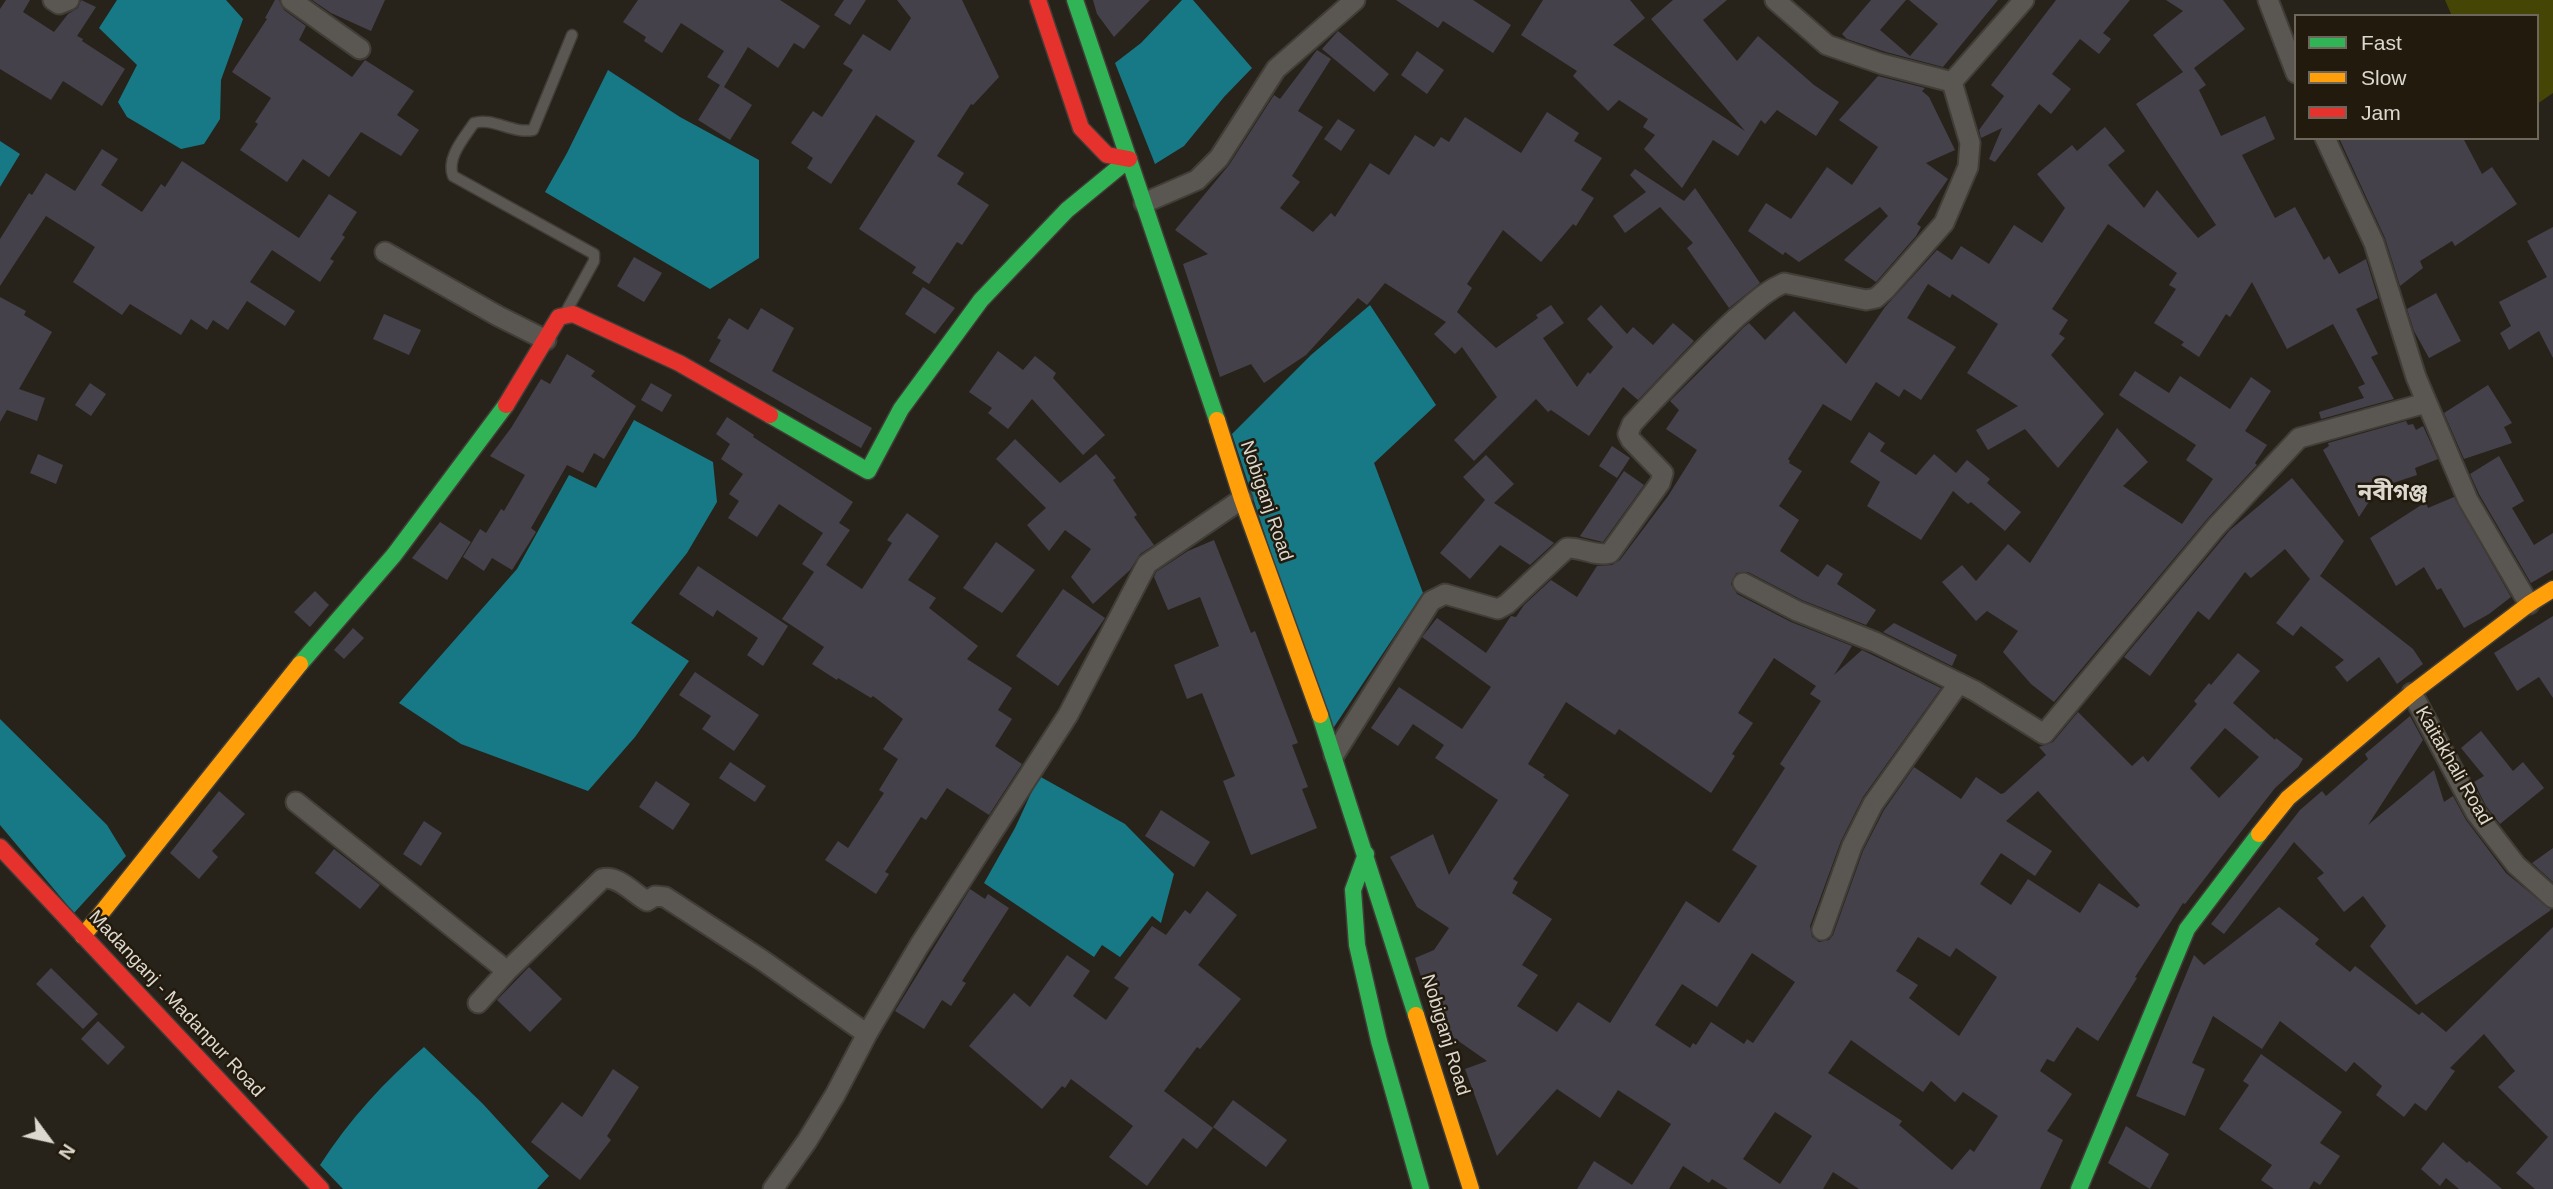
<!DOCTYPE html>
<meta charset="utf-8">
<style>
body{margin:0}
#map{position:relative;width:2553px;height:1189px;overflow:hidden;background:#27231b;font-family:Arial,sans-serif}
canvas{display:block}
.legend{position:absolute;left:2294px;top:14px;width:245px;height:126px;box-sizing:border-box;background:#221b0d;border:2px solid #6d675b;margin:0;padding:9px 12px;list-style:none;font-size:21px;color:#ddd8cf}
.legend li{display:flex;align-items:center;gap:14px;height:35px}
.legend b{width:35px;border:2px solid #6d675b}
.north{position:absolute;left:14px;top:1105px;width:70px;height:70px;-webkit-text-stroke:5px #221b0d;paint-order:stroke;rotate:123deg;font-size:19px;font-weight:700;line-height:28px;text-align:center;color:#ddd8cf}
.north::after{content:'';display:block;margin:auto;width:24px;height:32px;background:#ddd8cf;clip-path:polygon(50% 0,100% 100%,50% 72%,0 100%)}
</style>
<div id="map">
<canvas width="2553" height="1189"></canvas>
<ul class="legend">
<li><b style="height:9px;background:#30b455"></b>Fast</li>
<li><b style="height:9px;background:#ff9f0a"></b>Slow</li>
<li><b style="height:9px;background:#e5322d"></b>Jam</li>
</ul>
<div class="north">N</div>
</div>
<script>
const c = document.querySelector('canvas').getContext('2d');
c.lineJoin = 'round';
function fillPath(path, color) { c.fillStyle = color; c.fill(path, 'evenodd'); }
function strokePath(path, color, width, dash) { c.strokeStyle = color; c.lineWidth = width; c.lineCap = dash ? 'butt' : 'round'; c.setLineDash(dash || []); c.stroke(path); }
function drawText(font, color, halo, rows, align = 'center') {
  c.font = font + ' Arial,"Noto Sans Bengali",sans-serif'; c.lineWidth = 5; c.setLineDash([]); c.textBaseline = 'middle'; c.strokeStyle = halo; c.fillStyle = color; for (const [text, x, y, turn = 0] of rows) {
    c.save(); c.translate(x, y); c.rotate((+turn || 0) * Math.PI / 180); c.textAlign = isNaN(turn) ? turn : align; if (halo) c.strokeText(text, 0, 0); c.fillText(text, 0, 0); c.restore();
  }
}
fillPath(new Path2D(`
 M2445,0H2553V93L2537,104V16H2452Z`), '#454606');
fillPath(new Path2D(`
 M117,0H226L243,19L221,80L220,119L204,144L181,149L127,117L118,102L137,65L99,28Z
 M1182,0H1193L1252,68L1224,97L1184,146L1155,164L1115,63L1141,43Z
 M608,70L680,117L759,160V258L710,289L545,192L567,153Z
 M0,141L20,154L0,187Z
 M1370,305L1436,405L1374,463L1423,593L1330,733L1232,434L1311,355Z
 M634,420L713,462L717,502L687,553L631,623L689,661L635,737L588,791L461,744L399,703L517,569L569,475L596,488Z
 M0,719L107,825L126,856L74,913L0,825Z
 M1039,776L1125,824L1174,874L1161,923L1152,916L1120,957L1102,945L1094,957L984,883L1015,828Z
 M424,1047L483,1104L549,1176L537,1189H343L320,1165C349,1120 384,1082 424,1047Z`), '#177985');
fillPath(new Path2D(`
 M6,0H30L23,12L54,32L68,14L78,8L81,0L96,7L77,36L83,39L82,41L125,69L102,106L63,81L51,100L0,69V9Z
 M275,0H279L284,10L306,26L299,40L352,77L365,60L414,91L397,115L419,130L401,156L361,132L329,177L303,159L287,182L240,150L258,124L255,122L271,98L232,72L267,19L265,18Z
 M312,0H385L371,31L331,13Z
 M638,0H780L820,26L804,49L794,43L778,68L748,47L724,87L752,105L730,140L698,120L720,85L707,77L724,51L681,23L662,53L644,41L646,37L623,22Z
 M844,0H866L850,25L834,15Z
 M897,0H962L999,77L973,105L971,104L937,156L964,173L957,184L989,205L962,245L957,242L929,284L912,273L916,267L859,229L915,141L876,115L831,184L807,168L813,158L791,143L813,111L822,117L853,70L843,64L863,34L890,51L911,18Z
 M1093,0H1150L1114,37L1097,14Z
 M1396,0H1473L1511,25L1493,53L1443,21L1438,28Z
 M1543,0H1630L1645,18L1613,45L1745,131L1651,19L1673,0H1727L1703,20L1737,61L1758,36L1814,85L1839,102L1816,136L1777,110L1765,124L1761,120L1738,156L1713,140L1682,188L1644,149L1655,135L1643,127L1648,119L1619,100L1608,111L1573,76L1577,71L1521,35Z
 M1871,0H1906L1880,30L1910,56L1938,24L1909,0H1998L1943,67L1886,52L1847,39L1842,34Z
 M2056,0H2130L2103,33L2111,39L2099,54L2080,39L2052,74L2071,89L2051,114L2039,104L1995,162L1989,159L2002,128L1981,138L1979,130L2004,96L1991,85Z
 M2166,0H2223L2245,29L2194,68L2206,85L2199,90L2221,136L2265,116L2275,139L2242,155L2275,218L2295,207L2324,260L2329,256L2339,274L2366,259L2378,298L2356,309L2378,354L2371,357L2394,399L2321,419L2319,412L2364,398L2358,387L2365,384L2333,324L2287,349L2252,282L2230,317L2226,314L2199,357L2181,345L2184,342L2154,323L2176,289L2169,285L2177,273L2108,224L2052,309L2068,320L2059,334L2065,338L2051,355L2104,414L2058,468L2025,429L1988,450L1976,430L2018,406L1967,373L1998,324L1952,294L1950,298L1928,284L1907,318L1956,347L1921,400L1904,389L1899,397L1876,382L1851,421L1823,404L1788,459L1790,461L1789,463L1802,471L1779,506L1799,520L1780,551L1818,577L1827,564L1843,574L1837,584L1876,610L1866,625L1802,600L1748,572L1736,573L1731,584L1737,594L1791,622L1852,646L1834,675L1862,650L1941,688L1863,797L1841,841L1810,926L1812,937L1819,942L1829,940L1833,935L1863,851L1884,810L1914,767L1961,799L1976,777L2001,794L2004,793L2046,755L2039,747L2053,742L2078,712L2132,766L2143,756L2148,762L2197,704L2194,701L2209,683L2211,685L2238,653L2260,671L2233,703L2275,740L2276,738L2303,759L2298,767L2275,788L2185,904L2183,903L2135,977L2137,978L2098,1041L2077,1027L2054,1062L2047,1059L2040,1071L2072,1094L2047,1131L2063,1140L2040,1189H1859L1833,1172L1823,1189H1728L1712,1179L1709,1183L1683,1166L1669,1189H1577L1594,1161L1632,1185L1671,1124L1618,1090L1600,1118L1557,1089L1497,1156L1465,1069L1487,1061L1447,1033L1426,992L1415,958L1434,950L1449,928L1417,907L1390,857L1433,834L1449,875L1498,800L1435,758L1444,745L1413,724L1398,746L1371,728L1399,687L1462,729L1491,687L1422,637L1437,618L1486,653L1511,616L1516,617L1524,605L1551,580L1577,597L1597,566L1612,565L1620,560L1668,496L1697,450L1666,429L1679,410L1670,401L1744,327L1749,323L1765,340L1794,311L1846,364L1885,307L1937,250L1952,260L1961,246L1989,264L2014,225L2042,243L2065,208L2037,174L2072,145L2077,151L2105,127L2125,151L2108,165L2144,208L2157,190L2198,238L2216,225L2136,104L2183,72L2153,35L2183,11ZM1774,658L1816,686L1810,694L1821,701L1780,764L1785,768L1732,850L1757,866L1719,923L1686,901L1610,1023L1578,1002L1557,1032L1517,1006L1538,975L1522,965L1552,919L1512,893L1518,882L1513,879L1569,795L1543,777L1545,775L1528,764L1566,702L1615,735L1619,729L1711,793L1735,756L1732,754L1753,723L1738,713ZM2225,728L2259,757L2219,798L2190,768ZM2038,791L2140,905L2137,908L2099,883L2080,913L2028,879L2011,905L1980,884L2001,853L2035,876L2052,851L2006,821ZM1918,937L1950,957L1956,948L1997,977L1959,1036L1909,998L1918,985L1896,971ZM1752,953L1795,982L1753,1043L1747,1039L1744,1044L1711,1022L1696,1045L1693,1043L1690,1048L1655,1025L1682,984L1717,1007ZM1851,1040L1923,1092L1931,1081L1955,1102L1963,1092L1998,1116L1974,1152L1970,1149L1952,1170L1899,1125L1902,1121L1828,1073ZM1775,1112L1812,1136L1780,1184L1743,1159Z
 M1338,31L1389,74L1374,92L1322,49Z
 M1317,50L1331,59L1298,111L1323,127L1292,176L1300,182L1280,208L1313,232L1331,213L1335,217L1370,163L1389,175L1415,135L1434,147L1441,137L1449,142L1465,117L1521,153L1547,112L1579,133L1574,141L1602,158L1581,190L1594,198L1576,226L1573,224L1541,262L1503,230L1467,284L1472,288L1457,312L1496,348L1538,318L1536,315L1551,305L1564,323L1543,338L1577,387L1588,372L1590,374L1613,347L1587,319L1601,305L1627,334L1633,327L1653,345L1673,323L1694,341L1638,400L1623,387L1589,436L1551,410L1548,412L1536,399L1474,461L1454,440L1497,397L1462,347L1455,354L1434,334L1446,322L1385,283L1367,305L1358,298L1306,355L1264,383L1251,364L1220,377L1183,264L1208,254L1175,230L1229,165L1274,95L1280,99Z
 M1417,51L1444,70L1427,94L1401,75Z
 M1878,76L1925,88L1922,91L1929,97L1955,150L1926,163L1948,179L1917,224L1921,227L1916,236L1876,282L1844,260L1888,216L1880,207L1799,262L1785,252L1783,255L1748,231L1766,203L1791,219L1827,167L1852,185L1878,147L1839,120Z
 M1338,119L1355,130L1341,151L1324,139Z
 M2339,138H2463L2482,174L2492,167L2517,204L2455,246L2452,241L2420,261L2423,268L2400,286L2385,238Z
 M102,149L118,159L101,185L142,212L161,184L165,187L182,161L299,238L329,194L357,212L342,235L345,237L330,259L334,261L320,282L272,250L250,282L295,311L285,326L247,301L228,330L213,320L207,330L191,319L181,335L130,304L122,315L73,282L95,247L46,216L0,286V239L29,193L32,195L46,173L75,191Z
 M1635,169L1684,201L1695,188L1760,283L1729,308L1687,248L1693,243L1660,207L1625,233L1613,216L1646,192L1630,175Z
 M2553,227V358L2539,331L2509,350L2500,333L2511,326L2499,302L2547,277L2527,241Z
 M634,257L662,273L644,302L617,286Z
 M923,287L955,308L935,334L905,314Z
 M2436,293L2461,341L2429,358L2414,331L2407,309Z
 M0,297L26,311L24,315L52,332L19,389L45,398L37,421L7,410L0,422Z
 M761,308L794,328L772,371L872,428L861,448L709,361L721,340L717,338L729,318L748,330Z
 M384,314L421,330L409,355L373,339Z
 M998,351L1023,370L1035,356L1056,373L1053,378L1105,435L1083,455L1032,399L1008,429L988,413L992,408L969,392Z
 M567,354L595,371L591,376L636,406L604,459L594,453L583,473L567,465L531,528L536,532L512,570L492,558L484,571L463,557L480,529L486,533L501,509L504,511L525,475L490,456L511,428L541,379L550,384Z
 M2135,371L2169,393L2180,376L2230,409L2251,377L2271,391L2245,431L2267,445L2255,463L2257,465L2207,519L2054,702L2031,684L2003,652L2018,631L1987,611L1976,621L1942,582L1962,565L1976,581L2008,544L2030,563L2117,428L2148,462L2123,486L2182,524L2213,479L2186,460L2196,445L2119,395Z
 M90,383L106,394L91,416L75,405Z
 M651,383L672,395L662,412L641,400Z
 M2488,385L2512,423L2504,427L2512,443L2464,459L2444,413Z
 M727,417L754,435L753,437L853,502L839,523L850,530L826,565L862,589L892,543L887,540L907,513L939,536L908,580L936,598L929,608L978,646L967,659L1012,688L998,710L1012,719L995,746L1022,764L989,815L947,788L926,820L921,817L885,872L889,874L876,894L825,860L838,841L848,848L884,793L879,790L898,759L883,749L903,719L873,696L871,698L838,678L837,680L812,664L824,647L782,619L814,572L802,564L823,533L779,504L757,537L728,518L739,501L729,494L743,474L721,459L730,444L716,434Z
 M2406,421L2408,425L2413,424L2416,430L2423,426L2438,459L2415,468L2417,475L2378,488L2359,517L2323,450L2329,446L2328,443Z
 M1869,432L1885,443L1880,451L1916,475L1934,454L1956,473L1967,460L1990,479L1987,483L2021,512L2005,531L1971,502L1968,504L1953,491L1921,540L1867,506L1880,482L1850,462Z
 M1015,439L1060,483L1096,454L1116,478L1113,480L1137,515L1134,517L1154,545L1140,554L1130,570L1093,604L1071,577L1091,549L1065,530L1049,551L1027,525L1046,508L996,459Z
 M1612,446L1630,458L1617,478L1599,466Z
 M38,454L63,465L56,484L30,473Z
 M1486,455L1514,484L1494,503L1554,543L1530,565L1500,545L1470,579L1440,553L1485,500L1463,477Z
 M2499,456L2524,501L2512,508L2534,545L2553,533V570L2531,583L2479,494L2470,474Z
 M1624,471L1644,485L1603,542L1582,537L1580,536Z
 M2292,478L2344,541L2320,576L2413,649L2423,664L2397,684L2379,657L2347,682L2335,667L2344,660L2301,626L2293,636L2276,623L2310,579L2285,549L2251,578L2245,572L2209,620L2198,611L2150,676L2124,657L2230,530Z
 M2454,497L2511,597L2489,614L2464,628L2441,588L2437,590L2424,567L2396,586L2370,538L2426,502L2428,508Z
 M440,522L471,542L447,580L412,558Z
 M1214,540L1251,633L1255,631L1298,743L1292,745L1308,787L1302,789L1317,828L1251,855L1223,781L1235,776L1202,693L1187,699L1174,665L1219,646L1200,597L1168,610L1154,577L1156,572L1188,551Z
 M996,542L1035,570L1002,613L963,588Z
 M698,566L788,626L763,666L747,655L758,638L717,610L713,617L679,594Z
 M1063,589L1105,618L1058,686L1016,656Z
 M315,591L329,605L310,627L294,612Z
 M2553,616V698L2539,677L2517,691L2494,653Z
 M1894,623L1957,655L1952,666L1883,632Z
 M353,628L364,638L344,659L334,650Z
 M695,672L759,715L734,751L702,729L711,716L679,695Z
 M2410,716L2423,740L2368,825L2434,770L2444,802L2453,796L2466,820L2506,873L2551,910L2416,1005L2370,946L2386,926L2363,896L2344,912L2317,878L2324,873L2294,842L2224,934L2211,924L2300,810L2322,791L2326,796L2368,759L2365,754Z
 M2481,731L2513,771L2523,762L2544,788L2500,824L2486,806L2474,782L2484,776L2461,748Z
 M730,762L766,786L755,802L719,778Z
 M656,781L690,804L673,830L639,807Z
 M219,791L245,814L212,851L218,857L199,879L170,853Z
 M1161,810L1210,842L1194,867L1145,836Z
 M424,821L442,833L421,866L403,854Z
 M2553,848V882L2532,863Z
 M334,849L380,885L360,909L315,873Z
 M970,889L985,899L988,894L1009,908L962,981L966,983L951,1006L942,1000L924,1029L895,1011Z
 M1207,891L1237,915L1198,965L1241,999L1200,1049L1197,1047L1164,1091L1213,1128L1197,1149L1183,1138L1147,1186L1109,1157L1133,1126L1071,1079L1065,1088L1062,1086L1042,1109L969,1046L1014,993L1030,1007L1067,955L1090,971L1073,996L1106,1020L1129,988L1114,978L1152,926L1166,935L1185,910L1190,914Z
 M2279,907L2319,939L2315,944L2350,972L2355,966L2419,1015L2422,1012L2446,1032L2553,927V1189H2535L2516,1173L2548,1137L2498,1087L2515,1071L2484,1034L2450,1068L2455,1071L2426,1111L2415,1103L2404,1117L2376,1095L2382,1086L2354,1062L2346,1072L2280,1021L2262,1049L2213,1016L2192,1063L2205,1069L2185,1116L2136,1096L2194,955L2204,965Z
 M529,967L562,999L530,1032L497,1000Z
 M51,968L98,1014L83,1029L36,984Z
 M98,1021L125,1047L108,1065L81,1039Z
 M2261,1054L2342,1112L2320,1143L2340,1156L2320,1185L2314,1181L2309,1189H2274L2261,1180L2272,1165L2219,1129L2249,1085L2243,1081Z
 M613,1069L639,1087L607,1136L611,1140L580,1180L531,1142L562,1102L582,1117Z
 M1233,1100L1287,1140L1266,1167L1213,1127Z
 M2126,1126L2169,1154L2150,1189L2108,1163Z
 M2443,1142L2467,1163L2469,1161L2502,1189H2459L2446,1178L2440,1186L2421,1169Z`), '#45414b');
const lane = new Path2D(`
 M567,310L594,261V254L453,176C446,158 464,138 474,123C493,117 512,134 533,130L572,35`);
const street = new Path2D(`
 M53,0L59,4L69,0
 M291,0L360,49
 M1775,0L1827,45L1882,64L1952,82
 M2268,0L2296,73
 M2325,138L2374,243L2416,377L2468,500L2529,604
 M1144,203L1197,180L1219,158L1276,69L1355,0
 M385,252L498,316L546,340
 M1743,583L1797,611L1875,642L1975,691L2044,734L2216,527L2299,438L2426,403
 M2412,693L2476,813L2516,865L2553,898
 M1334,755L1431,601L1445,594L1498,609L1507,604L1567,548C1582,547 1595,557 1610,553L1660,483L1663,473L1631,440L1628,434L1632,424C1666,387 1699,352 1736,318C1752,305 1765,291 1784,283L1866,300L1876,298L1885,290L1944,223L1968,167L1970,143L1952,82L2024,0
 M296,802L507,971L602,879C617,874 634,894 647,901L655,896L665,897L762,960L867,1034
 M1822,930L1852,846L1873,804L1959,683
 M478,1003L507,971
 M773,1189L807,1141L835,1095L867,1034L919,946L1068,715L1147,564L1242,499`);
const fast = new Path2D(`
 M1075,0L1217,420
 M770,415L868,471L901,409L981,300L1067,210L1129,159
 M300,664L394,555L506,405
 M1320,715L1416,1015
 M1366,854L1353,890L1357,945L1379,1041L1421,1189
 M2079,1189L2187,929L2259,834`);
const slow = new Path2D(`
 M1217,420L1242,499L1320,715
 M2259,834L2288,798L2412,693L2529,604L2553,589
 M83,936L300,664
 M1416,1015L1471,1189`);
const jam = new Path2D(`
 M1038,0L1081,128L1107,155L1129,159
 M506,405L559,317L573,314L679,363L770,415
 M0,847L321,1189`);
strokePath(lane, '#413d37', 13);
strokePath(street, '#413d37', 23);
strokePath(fast, '#413d37', 19);
strokePath(slow, '#413d37', 19);
strokePath(jam, '#413d37', 19);
strokePath(lane, '#5a5651', 10);
strokePath(street, '#5a5651', 19);
strokePath(fast, '#30b455', 16);
strokePath(slow, '#ff9f0a', 16);
strokePath(jam, '#e5322d', 16);
drawText('19px', '#ddd8cf', '#221b0d', [
 ["Nobiganj Road",1266,501,71],
 ["Kaitakhali Road",2453,766,60],
 ["Madanganj - Madanpur Road",176,1004,47],
 ["Nobiganj Road",1445,1035,73]
]);
drawText('bold 23px', '#ddd8cf', '#221b0d', [
 ["নবীগঞ্জ",2393,494]
]);
</script>
